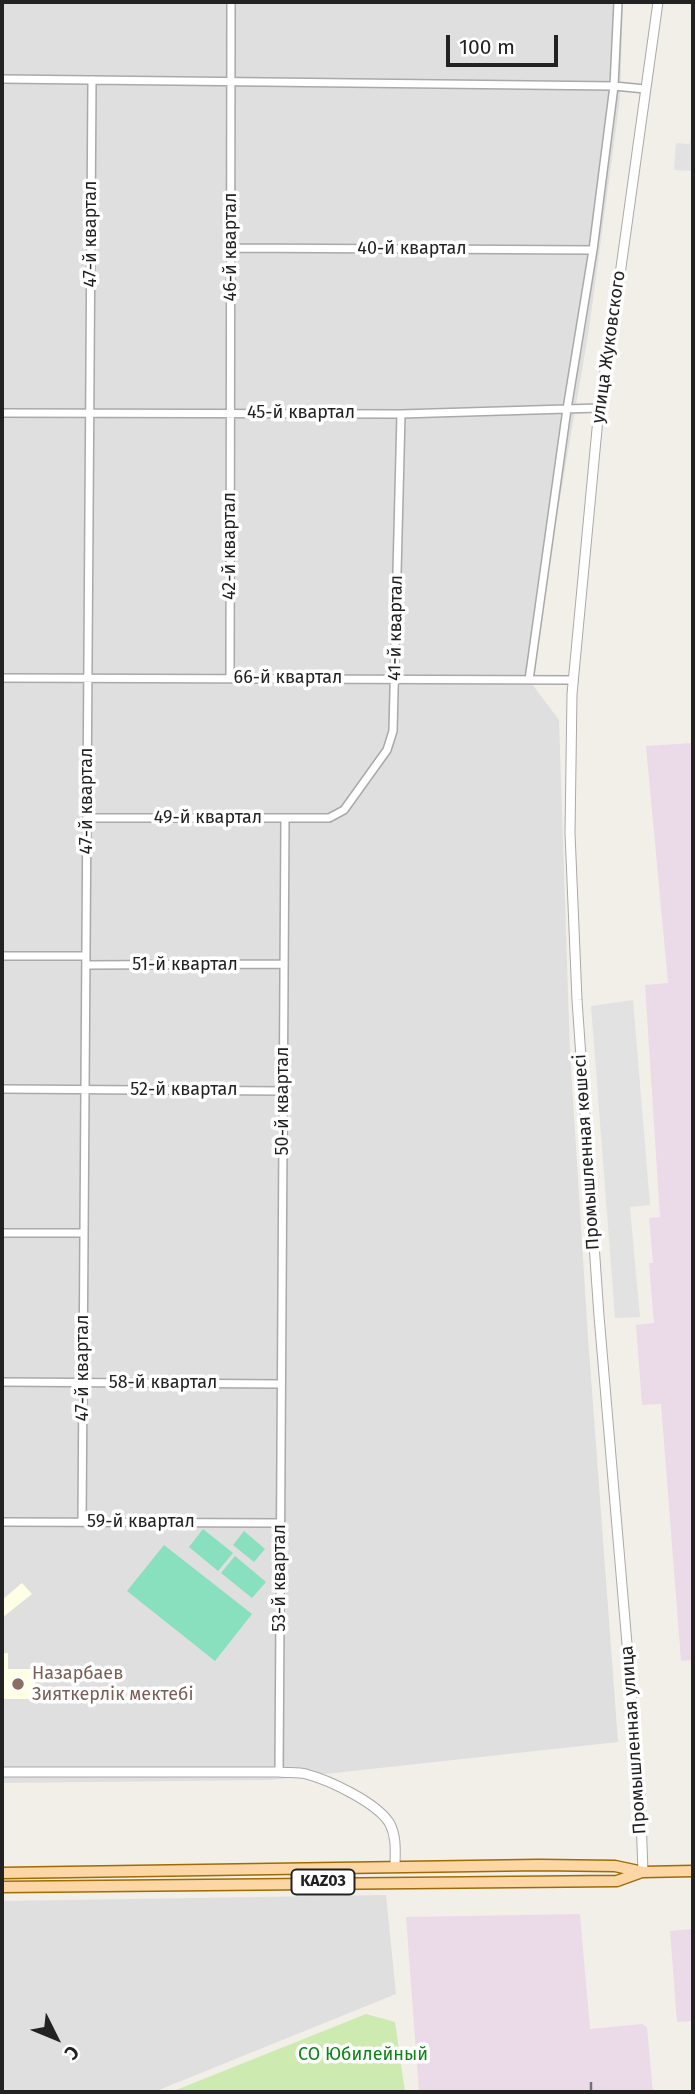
<!DOCTYPE html>
<meta charset="utf-8">
<style>
body{margin:0}
#map{position:relative;width:695px;height:2094px;overflow:hidden;background:#f2efe9;font-family:"Fira Sans",sans-serif}
canvas{display:block}
.frame{position:absolute;inset:0;border:4px solid #222;pointer-events:none}
.north{position:absolute;left:21px;top:2003px;width:70px;height:70px;-webkit-text-stroke:5px #fff;paint-order:stroke;rotate:133deg;font-size:19px;font-weight:700;line-height:28px;text-align:center;color:#222}
.north::after{content:'';display:block;margin:auto;width:24px;height:32px;background:#222;clip-path:polygon(50% 0,100% 100%,50% 72%,0 100%)}
.scale{position:absolute;left:446px;top:35px;width:112px;height:32px;box-sizing:border-box;border:4px solid #222;border-top:0;padding-left:9px;font-size:21px;line-height:24px;white-space:nowrap;color:#222;-webkit-text-stroke:5px #fff;paint-order:stroke}
</style>
<div id="map">
<canvas width="695" height="2094"></canvas>
<div class="frame"></div>
<div class="north">С</div>
<div class="scale">100 m</div>
</div>
<script>
const c = document.querySelector('canvas').getContext('2d');
c.lineJoin = 'round';
function fillPath(path, color) { c.fillStyle = color; c.fill(path, 'evenodd'); }
function strokePath(path, color, width, dash) { c.strokeStyle = color; c.lineWidth = width; c.lineCap = dash ? 'butt' : 'round'; c.setLineDash(dash || []); c.stroke(path); }
function drawText(font, color, halo, rows, align = 'center') {
  c.font = font + ' "Fira Sans",sans-serif'; c.lineWidth = 7; c.setLineDash([]); c.textBaseline = 'middle'; c.strokeStyle = halo; c.fillStyle = color; for (const [text, x, y, turn = 0] of rows) {
    c.save(); c.translate(x, y); c.rotate((+turn || 0) * Math.PI / 180); c.textAlign = isNaN(turn) ? turn : align; if (halo) c.strokeText(text, 0, 0); c.fillText(text, 0, 0); c.restore();
  }
}
fillPath(new Path2D(`
 M2,2H623L620,99L589,329L529,680L559,720L570,1052L588,1337L618,1742L270,1780L2,1783Z
 M386,1895L396,1994L154,2092H2V1901Z`), '#e0dfdf');
fillPath(new Path2D(`
 M693,743V1660L681,1661L661,1404L642,1405L636,1325L654,1323L649,1263H653L649,1218L660,1217L645,985L668,983L646,746Z
 M580,1914L590,2029L642,2024L647,2027L653,2092H419L406,1917Z
 M693,1929V2021L677,2022L670,1931Z`), '#ebdbe8');
fillPath(new Path2D(`
 M22,1583L32,1594L2,1618V1600Z
 M2,1653H8V1669H35V1699H2Z`), '#ffffe5');
fillPath(new Path2D(`
 M366,2014L395,2022L405,2092H171Z`), '#cdebb0');
fillPath(new Path2D(`
 M203,1529L233,1553L218,1571L189,1547Z
 M244,1531L265,1549L254,1562L233,1545Z
 M164,1545L252,1614L215,1661L127,1591Z
 M235,1556L266,1582L252,1598L221,1573Z`), '#88e0be');
fillPath(new Path2D(`
 M692,127L693,171L674,170L676,143L690,144Z
 M633,1000L650,1205L630,1207L640,1317L615,1318L591,1006Z`), '#e2e2e2');
const minor = new Path2D(`
 M2,79L614,86L645,89
 M231,248L593,250
 M2,413L401,414L599,408
 M2,678L574,680
 M230,678L231,2
 M529,680L567,409L593,250L614,86L618,2
 M87,818H329L344,810L387,750L393,731L401,414
 M2,956H86
 M86,965L284,964
 M2,1089L283,1091
 M2,1233H84
 M2,1382L281,1384
 M2,1522L280,1523
 M82,1522L92,80
 M279,1772L285,819`);
const tertiary = new Path2D(`
 M2,1772H279C288,1773 298,1772 306,1774C329,1780 378,1803 390,1824C397,1838 395,1853 395,1867
 M643,1872L640,1791L634,1726L599,1316L577,1000L570,833L572,694L599,408L617,296L658,2`);
const primary = new Path2D(`
 M2,1873L539,1865L615,1866L643,1872L693,1871
 M2,1887L617,1881L642,1872`);
strokePath(minor, '#a9a9a9', 10);
strokePath(tertiary, '#a9a9a9', 11);
strokePath(primary, '#a06b00', 13);
strokePath(minor, '#fff', 7);
strokePath(tertiary, '#fff', 9);
strokePath(primary, '#fcd6a4', 10);
strokePath(new Path2D(`
 M591,2082V2092`), '#707070', 2.5, [14, 14]);
for (const [x, y, r, color] of [
 [18,1684,7,"#8d6e63"]
]) { const dot = new Path2D(); dot.arc(x, y, r, 0, 2 * Math.PI); c.fillStyle = color; c.fill(dot); strokePath(dot, '#fff', 2.5); }
for (const [x, y, w] of [
 [323,1882,63]
]) { const box = new Path2D(); box.roundRect(x - w / 2, y - 12.5, w, 25, 5); c.fillStyle = '#fff'; c.fill(box); strokePath(box, '#222', 2); }
drawText('bold 16px', '#222', null, [
 ["KАZ03",323,1882]
]);
drawText('18px', '#222', '#fff', [
 ["47-й квартал",91,234,-90],
 ["46-й квартал",231,247,-90],
 ["40-й квартал",412,249],
 ["улица Жуковского",609,347,-82],
 ["45-й квартал",301,413],
 ["42-й квартал",230,546,-90],
 ["41-й квартал",396,628,-89],
 ["66-й квартал",288,678],
 ["47-й квартал",87,801,-90],
 ["49-й квартал",208,818],
 ["51-й квартал",185,965],
 ["52-й квартал",184,1090],
 ["50-й квартал",283,1101,-90],
 ["Промышленная көшесі",587,1152,-94],
 ["47-й квартал",83,1368,-90],
 ["58-й квартал",163,1383],
 ["59-й квартал",141,1522],
 ["53-й квартал",280,1578,-90],
 ["Промышленная улица",634,1740,-94]
]);
drawText('18px', '#785e54', '#fff', [
 ["Назарбаев",32,1674],
 ["Зияткерлік мектебі",32,1695]
], 'left');
drawText('18px', '#0c8416', '#fff', [
 ["СО Юбилейный",363,2055]
]);
</script>
